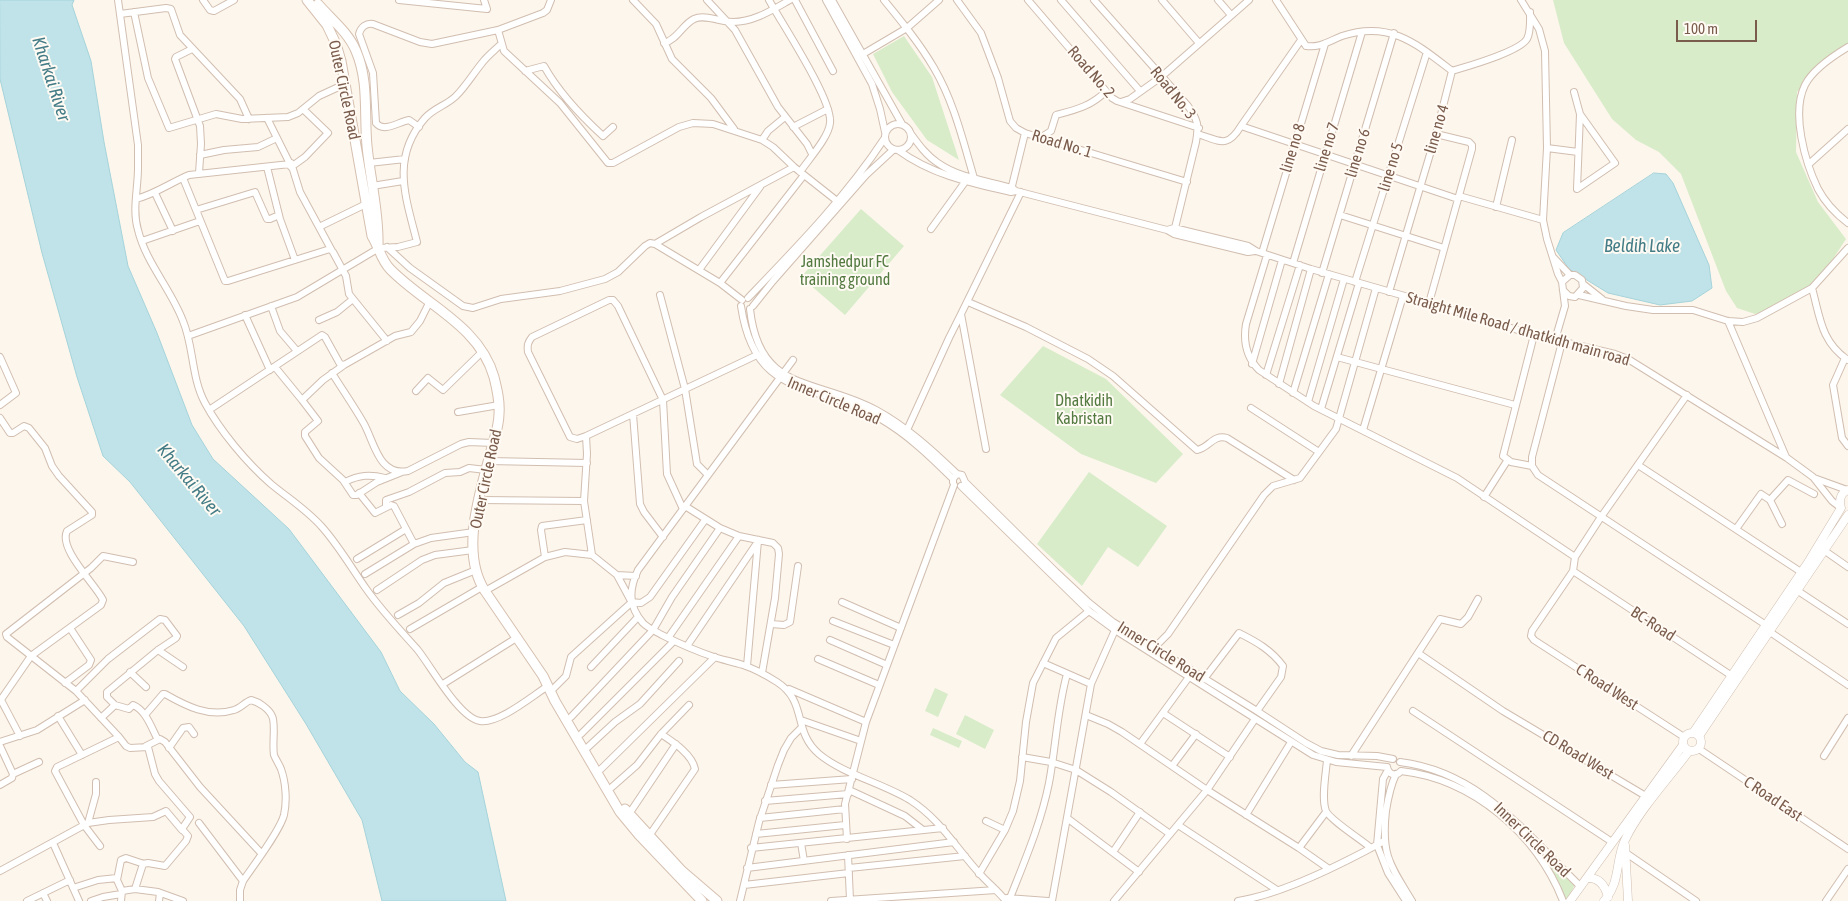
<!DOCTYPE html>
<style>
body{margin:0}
#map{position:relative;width:1848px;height:901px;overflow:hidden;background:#fdf6ec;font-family:"Asap Condensed",sans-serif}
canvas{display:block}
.scale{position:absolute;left:1676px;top:20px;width:81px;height:22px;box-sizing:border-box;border:2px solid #7a5c4d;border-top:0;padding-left:6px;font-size:15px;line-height:18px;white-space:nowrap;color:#7a5c4d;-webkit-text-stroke:4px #fffaf3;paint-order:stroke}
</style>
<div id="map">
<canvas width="1848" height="901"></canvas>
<div class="scale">100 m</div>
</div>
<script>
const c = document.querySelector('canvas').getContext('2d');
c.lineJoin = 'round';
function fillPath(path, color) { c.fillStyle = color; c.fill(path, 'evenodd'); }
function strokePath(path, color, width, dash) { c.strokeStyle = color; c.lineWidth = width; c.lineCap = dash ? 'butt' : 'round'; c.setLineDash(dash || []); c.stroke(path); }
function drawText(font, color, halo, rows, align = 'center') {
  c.font = font + ' "Asap Condensed",sans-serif'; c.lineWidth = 4; c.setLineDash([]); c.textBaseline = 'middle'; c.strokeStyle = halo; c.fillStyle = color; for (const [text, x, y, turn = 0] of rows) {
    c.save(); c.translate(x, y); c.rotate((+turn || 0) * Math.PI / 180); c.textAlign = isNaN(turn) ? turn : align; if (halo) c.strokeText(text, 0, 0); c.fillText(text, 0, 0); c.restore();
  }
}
fillPath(new Path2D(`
 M1553,0H1848V43L1826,60L1797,92L1796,152L1818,202L1846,239L1816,285L1773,309L1755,314L1737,308L1726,291L1681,174L1659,152L1636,140L1612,119L1564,43Z
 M904,36L932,77L959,160L927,140L892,92L873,54Z
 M861,209L904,246L845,315L801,277Z
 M1043,346L1106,379L1183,454L1156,483L1081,454L1000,395Z
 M1089,472L1167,526L1138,567L1108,547L1082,586L1037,544Z
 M935,688L948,694L938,717L925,711Z
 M965,715L994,730L985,749L956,734Z
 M933,728L962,741L959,748L930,735Z
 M1521,830L1575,884L1568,900C1556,888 1554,871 1545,857C1538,847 1529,839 1521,830Z`), '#d8ecc9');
const water = new Path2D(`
 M0,0H74L72,5L91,61L104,142L128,266L157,333L192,425L213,459L289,529L381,652L400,691L434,724L465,762L478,772L506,901H382L362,820L306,724L244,626L130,482L103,456L77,377L42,253L0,79Z
 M1654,173L1666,174L1673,183L1709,265L1712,288L1692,301L1660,305L1608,293L1569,269L1556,250L1563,233Z`);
fillPath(water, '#bfe3e8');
strokePath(water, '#a5d3da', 1);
const minor = new Path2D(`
 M118,0L138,145C138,153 138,161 138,168C138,189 132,210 138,230C146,263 171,289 183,321C194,347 191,377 205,403C220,431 247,463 271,484C288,498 307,510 322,527C339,546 352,569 367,590C382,611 400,630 417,649C431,666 459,718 480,721C499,724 532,696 548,686
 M203,0L210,10L214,11L234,0
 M399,0L487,9L484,0
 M633,0L656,24L672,59L711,98L734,129
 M707,0L735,30L778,107L807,144L812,154
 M769,0C782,24 833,100 830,123C829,137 808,160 800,172
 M795,0L833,71
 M826,0L872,84L880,109L885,132
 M832,0L902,124
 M884,0C902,22 920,44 934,68C954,102 963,141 974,178
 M957,0L981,33L998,78L1010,121L1016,128L1025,133L1187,182
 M1028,0L1112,98L1117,101L1199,128
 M1061,0L1140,91
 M1094,0L1188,106C1198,120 1199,125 1196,142L1174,232
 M1162,0L1199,43
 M1218,0L1231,15
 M1276,0L1306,46C1320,48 1329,41 1342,36C1390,20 1417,44 1452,71
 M1521,0L1539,29L1545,51L1547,148L1543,220L1547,239L1558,274L1562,282
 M134,12L148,78L169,128L216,114L242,119L288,117L298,113L319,96L345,84
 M120,14L166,8L171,9L180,35L240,99L249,119
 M498,30L504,51L560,103L608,163H613L679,127L693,123L713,124L762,140L773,147L794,167L837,201
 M1301,40L1241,126L1458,199
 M664,43C677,40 683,24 694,19C705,14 721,22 733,22C754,22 772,10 790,0
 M1848,47C1833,56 1813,69 1805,85C1791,113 1805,162 1818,189C1825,202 1836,214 1848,223
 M192,49L176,57L175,59L200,126L201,144L199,173
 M863,54L907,28L939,0
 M525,71L544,66C559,93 580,115 603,136L613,127
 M1574,92L1580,114L1577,189L1615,163L1580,114
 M1121,102L1130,99L1161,77L1249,0
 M885 137a13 13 0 1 1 26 0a13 13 0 1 1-26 0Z
 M419,127L409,120C398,122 384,133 376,123L373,73L359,34C361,27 366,23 373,24L420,42L432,44L498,30L543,13L547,10L551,0
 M793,127L828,109
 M911,134C919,145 927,156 938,163C959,178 988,181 1012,188L1016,191L1167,230L1174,234L1248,252L1255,251
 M1198,134C1220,141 1227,149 1241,126
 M1040,138L1051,131L1056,115C1075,110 1092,106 1106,91
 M762,140L768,131L785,117
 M1547,148L1578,152
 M898,150C932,175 971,183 1011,192L1016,191
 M200,155L224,150L258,147L277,138
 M291,163L300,192L332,251
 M369,163L405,159
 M1809,164L1848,129
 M267,167L280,219L295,260
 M291,167L305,157L328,133L303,109
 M183,178L225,281H228L330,249L333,252L346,276L349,294L387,341
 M372,186L403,181
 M1011,190L1025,133
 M155,193L173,231
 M1459,196L1543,220
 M136,199C155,194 170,183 189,175L290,164L267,118
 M1496,207L1512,140
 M196,210L255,192L267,219H270L279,215
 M1340,215L1444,248
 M319,227L366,204
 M931,229L965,182
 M1167,230L1174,228L1248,246L1256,251L1311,269L1429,303L1534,335L1615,354L1628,359L1787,458L1813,477L1832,501L1841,508
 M142,241L200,221
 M655,244L701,217L794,167
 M387,247L410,268L463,306L473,308L501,299L560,291L605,279L618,272L645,246L650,243L655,244L720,283L742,300
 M1262,253L1325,44
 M1267,255L1246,324C1243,342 1246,357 1259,370L1314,406L1457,478L1575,557
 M1553,257L1570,275
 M1293,263L1362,32
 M699,270L760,187
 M1322,273L1394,33
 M1355,282L1427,52
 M720,283L804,175
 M1583,284L1602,299
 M1812,288C1820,317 1821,342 1848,360
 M1389,292L1436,134L1452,71C1468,66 1519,52 1527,39C1531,31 1530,21 1530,12
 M660,295L685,389L697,464L708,475
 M1579,295L1626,306L1653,310H1693L1728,321L1743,322L1757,318L1812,288L1848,248
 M748,298C796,248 846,197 884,139
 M968,302L1026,327L1088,359L1113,376L1197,450C1209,448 1213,434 1227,438L1294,480
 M1429,303L1472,149V145L1469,142L1436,134
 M271,306L280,331L297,351
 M741,306C755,401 815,381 879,418C907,434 930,456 953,479V482
 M753,306L773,281L866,175L893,150
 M750,309C759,394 817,378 876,410C907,427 932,450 957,474
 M245,315L270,370
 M319,320L337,312L353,299
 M1728,321L1786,457
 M188,336L297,297L379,248L398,247L417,242C406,198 390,158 425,118C434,108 447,105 456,96C466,86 473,74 482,63C487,56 495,50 501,44
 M1555,340L1565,306L1562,282L1570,275H1575L1582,280L1583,288L1575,297L1569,296L1563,290
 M1562,342L1532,457V466L1538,475L1766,625
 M0,357L16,393L0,405
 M1337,357L1515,405
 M1845,358L1833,385L1842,438L1848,446
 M793,360L638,570C629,589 628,606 643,623C648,628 655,631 662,635C678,643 696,651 714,657C723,660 734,662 743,665C755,669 766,675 777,682C808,702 792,731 819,754C843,774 882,783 910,800C941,820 956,848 980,874C988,883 998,891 1006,901
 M1252,364L1282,260
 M275,367L302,400L323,380L344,365
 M332,373C342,389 353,405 363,422C374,440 378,477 408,471L461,444L469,442L493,443
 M1266,375L1300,265
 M1279,384L1311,269
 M416,391L428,378L443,390L482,352
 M1293,393L1329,274
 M302,400L318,421L305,432V436L319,458L343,480L353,495H357L377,482L402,472
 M1308,402L1344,279
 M1251,408L1319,452
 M1321,409L1359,283
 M209,410L322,335L325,337L340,364L344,365L395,336L411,332L420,321L430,301
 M458,412L499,405
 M633,414L640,504L644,512L663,537
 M0,418L10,433H13L24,426L29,428L45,448L52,466L59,476L92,512V515L67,531C58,549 96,585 103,600L101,605L31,656L0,701
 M907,430L949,338L961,314
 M1363,430L1403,296
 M586,436L577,439L570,437L528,352C527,345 528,342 532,337L609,300H613L618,306L663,400L667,474L683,509
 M986,449L961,314L1021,192
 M489,461L587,463
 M1638,465L1801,572
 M1532,466L1511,462L1503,456L1534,335
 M1814,478L1847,490
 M953,479L957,474L962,475L965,482L1056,572L1087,601L1113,622L1257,711L1306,743L1321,751L1338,755L1377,756L1393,759
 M345,482C359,475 370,474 385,478
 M961,486L1089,611L1115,630L1313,755L1336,762L1387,767
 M359,493L375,513L391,505L394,506L414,544
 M1484,497L1507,461
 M479,500L584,501
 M1770,500L1782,524
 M685,506L720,528L739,536L773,543L778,548L779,554L775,598L762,673
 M386,507V500L409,492L445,473L460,472L469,468L486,470
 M1736,529L1761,494L1770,500L1788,480L1814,494
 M1825,551L1848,567
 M592,555L584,501L587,454L586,436L757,355
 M545,557L541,530L542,526L587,520
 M357,559L406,529
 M1573,571L1732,676
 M365,574L414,544L431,538L474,532
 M617,575L631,601
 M377,590L422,560L435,555L473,550
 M485,591L545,557L565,552L592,555L617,575L636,576
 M1798,591L1848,624
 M842,602L901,628
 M398,615L419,603L444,583L476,570
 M833,621L894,645
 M771,624L784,625L790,622L798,566
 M410,629L482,587
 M1770,632L1848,685
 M668,638L739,536
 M830,640L887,665
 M687,646L759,540
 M1153,649L1168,634L1264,495L1273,486L1300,478L1336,429L1376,288
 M158,650L183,667
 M1418,653L1503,711L1649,798
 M818,659L879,685
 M1043,663L1091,684
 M747,666L758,541
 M591,667L638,617
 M130,672L146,687
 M1204,679L1239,633C1257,642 1271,650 1283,666L1281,677L1257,711
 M65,683L89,665L91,660L70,628
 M443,684L518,637
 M789,689L866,722
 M552,690L566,676L571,657L632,602L641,603L650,597L705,520
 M76,691L108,659L160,619L165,620L177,636L176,638L158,650L107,692V697L115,705
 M1,700L20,736
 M1413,711L1612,842
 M1163,713L1230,757
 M145,715L163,694H165C186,706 209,718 234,710C241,708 245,702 251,700C259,702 269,709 272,716C276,723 272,744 274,755C276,760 279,764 281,769C286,783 287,801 284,815C280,831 253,866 243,881L240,890V901
 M1086,715L1108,724L1122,732L1207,790L1299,848L1329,869
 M58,716L82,755
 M571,717L653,630L672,597L720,528
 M101,718L115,705L129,709L133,705C146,710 152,729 158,740
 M801,720L861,741
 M581,734L674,641
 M1684,737L1534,640L1531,636L1532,631L1573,571L1575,557L1601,517L1687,395
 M0,742L37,730L85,700
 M1140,744L1189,677
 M0,746L13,774L12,778L0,785
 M146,746L160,739L165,742L200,787L261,853
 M588,747L615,722L640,704L679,661
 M169,748L183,728L189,727L194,734
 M1699,749L1848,849
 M1351,756L1440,619L1461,624L1468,617L1478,599
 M1824,756L1848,718
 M1022,757L1051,762L1076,770L1111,792L1170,834
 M1327,760C1326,773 1321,799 1326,811C1330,820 1362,840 1371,848
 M1400,762C1481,772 1526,834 1580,886
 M1172,766L1196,734
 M1387,767C1389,775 1396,777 1401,771C1473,779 1537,834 1563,901
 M601,769L715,657
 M1388,770L1383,779L1377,845L1388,873L1406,901
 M13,774L39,762
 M1396,774C1390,787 1388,798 1386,811C1381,855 1390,865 1412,901
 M771,785L852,779
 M612,787L637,765L661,734L689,705
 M849,790L905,816L923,830
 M765,801L848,794
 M629,814L676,744
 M1246,815L1291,742
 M760,818L845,809
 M1067,818L1139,872
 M986,821L1005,830
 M88,823L96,794V782
 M199,823L243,881
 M1178,825L1277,890
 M756,834L845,825
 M649,836L695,769C692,754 673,742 661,734
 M847,839L845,804L866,722L954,485
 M53,843L79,901
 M801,843L804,861
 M100,846L84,825L55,771L57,767L119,737
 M751,848L943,828
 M1299,848L1326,812
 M1113,852L1140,812
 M1626,853L1696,901
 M848,855L850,900
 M747,868L954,842
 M849,868L965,856
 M0,871L88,823L109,820L153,817L166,811L182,830
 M979,874L1005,830L1013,811L1020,781L1026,722L1033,683L1056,638L1089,611
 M744,885L849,873
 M73,888L98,880L117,878
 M135,889L158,892L183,901
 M122,891L117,880L121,860L126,858L144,864
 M43,893L47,901
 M1007,898L1048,901
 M1010,898C1025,860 1041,823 1049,783C1056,746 1057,710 1067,674
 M27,901L70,880
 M91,901L103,897L121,894
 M121,901L122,891L135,889L143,864L148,863L165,866L186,841L188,836L182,829L190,817L159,781L155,774L148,747L130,748L126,746L119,737L76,691L7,637L6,634L91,568L103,556L133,562
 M159,901L160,893
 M740,901L759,822L778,765L784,750L791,738L801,728
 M831,901L996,890
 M1052,901L1091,684L1115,630
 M1114,901L1207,790L1255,719
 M1238,901C1282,894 1344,863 1384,841
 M1826,901L1848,869`);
const tertiary = new Path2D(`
 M1683 742a9 9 0 1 1 18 0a9 9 0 1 1-18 0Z
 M1693,733L1807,564L1841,508C1839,501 1840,493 1848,490
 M1699,736L1848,515
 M1625,845L1628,901
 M1587,878C1599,877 1605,885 1608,897
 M1570,901L1683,745
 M1604,901C1621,882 1615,861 1625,840C1639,810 1669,778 1689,751`);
const secondary = new Path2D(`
 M307,0L327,25L336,44L341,61L372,236C379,247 381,260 390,269C425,305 479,325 494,377C497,389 500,401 499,414C499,425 495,437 492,447C481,490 459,551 485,591L543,676L555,701L620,812L639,835L702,901
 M318,4C331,19 348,32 356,51C369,81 364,114 367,146C370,178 379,212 378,245
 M625,809L682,871L717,901`);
strokePath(minor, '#d1beb0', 8);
strokePath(tertiary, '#d1beb0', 9);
strokePath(secondary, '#d6c0b0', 11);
strokePath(minor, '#fff', 6);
strokePath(tertiary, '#fff', 8);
strokePath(secondary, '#fff', 9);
drawText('16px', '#7a5c4d', '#fffaf3', [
 ["Road No. 2",1091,72,49],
 ["Outer Circle Road",344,90,78],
 ["Road No. 3",1173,93,51],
 ["line no 4",1437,129,-74],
 ["Road No. 1",1062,144,17],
 ["line no 7",1327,147,-73],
 ["line no 8",1293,148,-73],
 ["line no 6",1358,153,-73],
 ["line no 5",1391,167,-73],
 ["Straight Mile Road / dhatkidh main road",1518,329,16],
 ["Inner Circle Road",834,401,23],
 ["Outer Circle Road",486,479,-78],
 ["BC-Road",1653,624,33],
 ["Inner Circle Road",1161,652,32],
 ["C Road West",1607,687,33],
 ["CD Road West",1578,755,31],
 ["C Road East",1773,799,34],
 ["Inner Circle Road",1532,840,44]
]);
drawText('16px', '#537a41', '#fffaf3', [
 ["Jamshedpur FC",845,262],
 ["training ground",845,280],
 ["Dhatkidih",1084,401],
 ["Kabristan",1084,419]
]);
drawText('italic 18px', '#437c86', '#fffaf3', [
 ["Kharkai River",51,79,72],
 ["Beldih Lake",1642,246],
 ["Kharkai River",189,480,50]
]);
</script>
